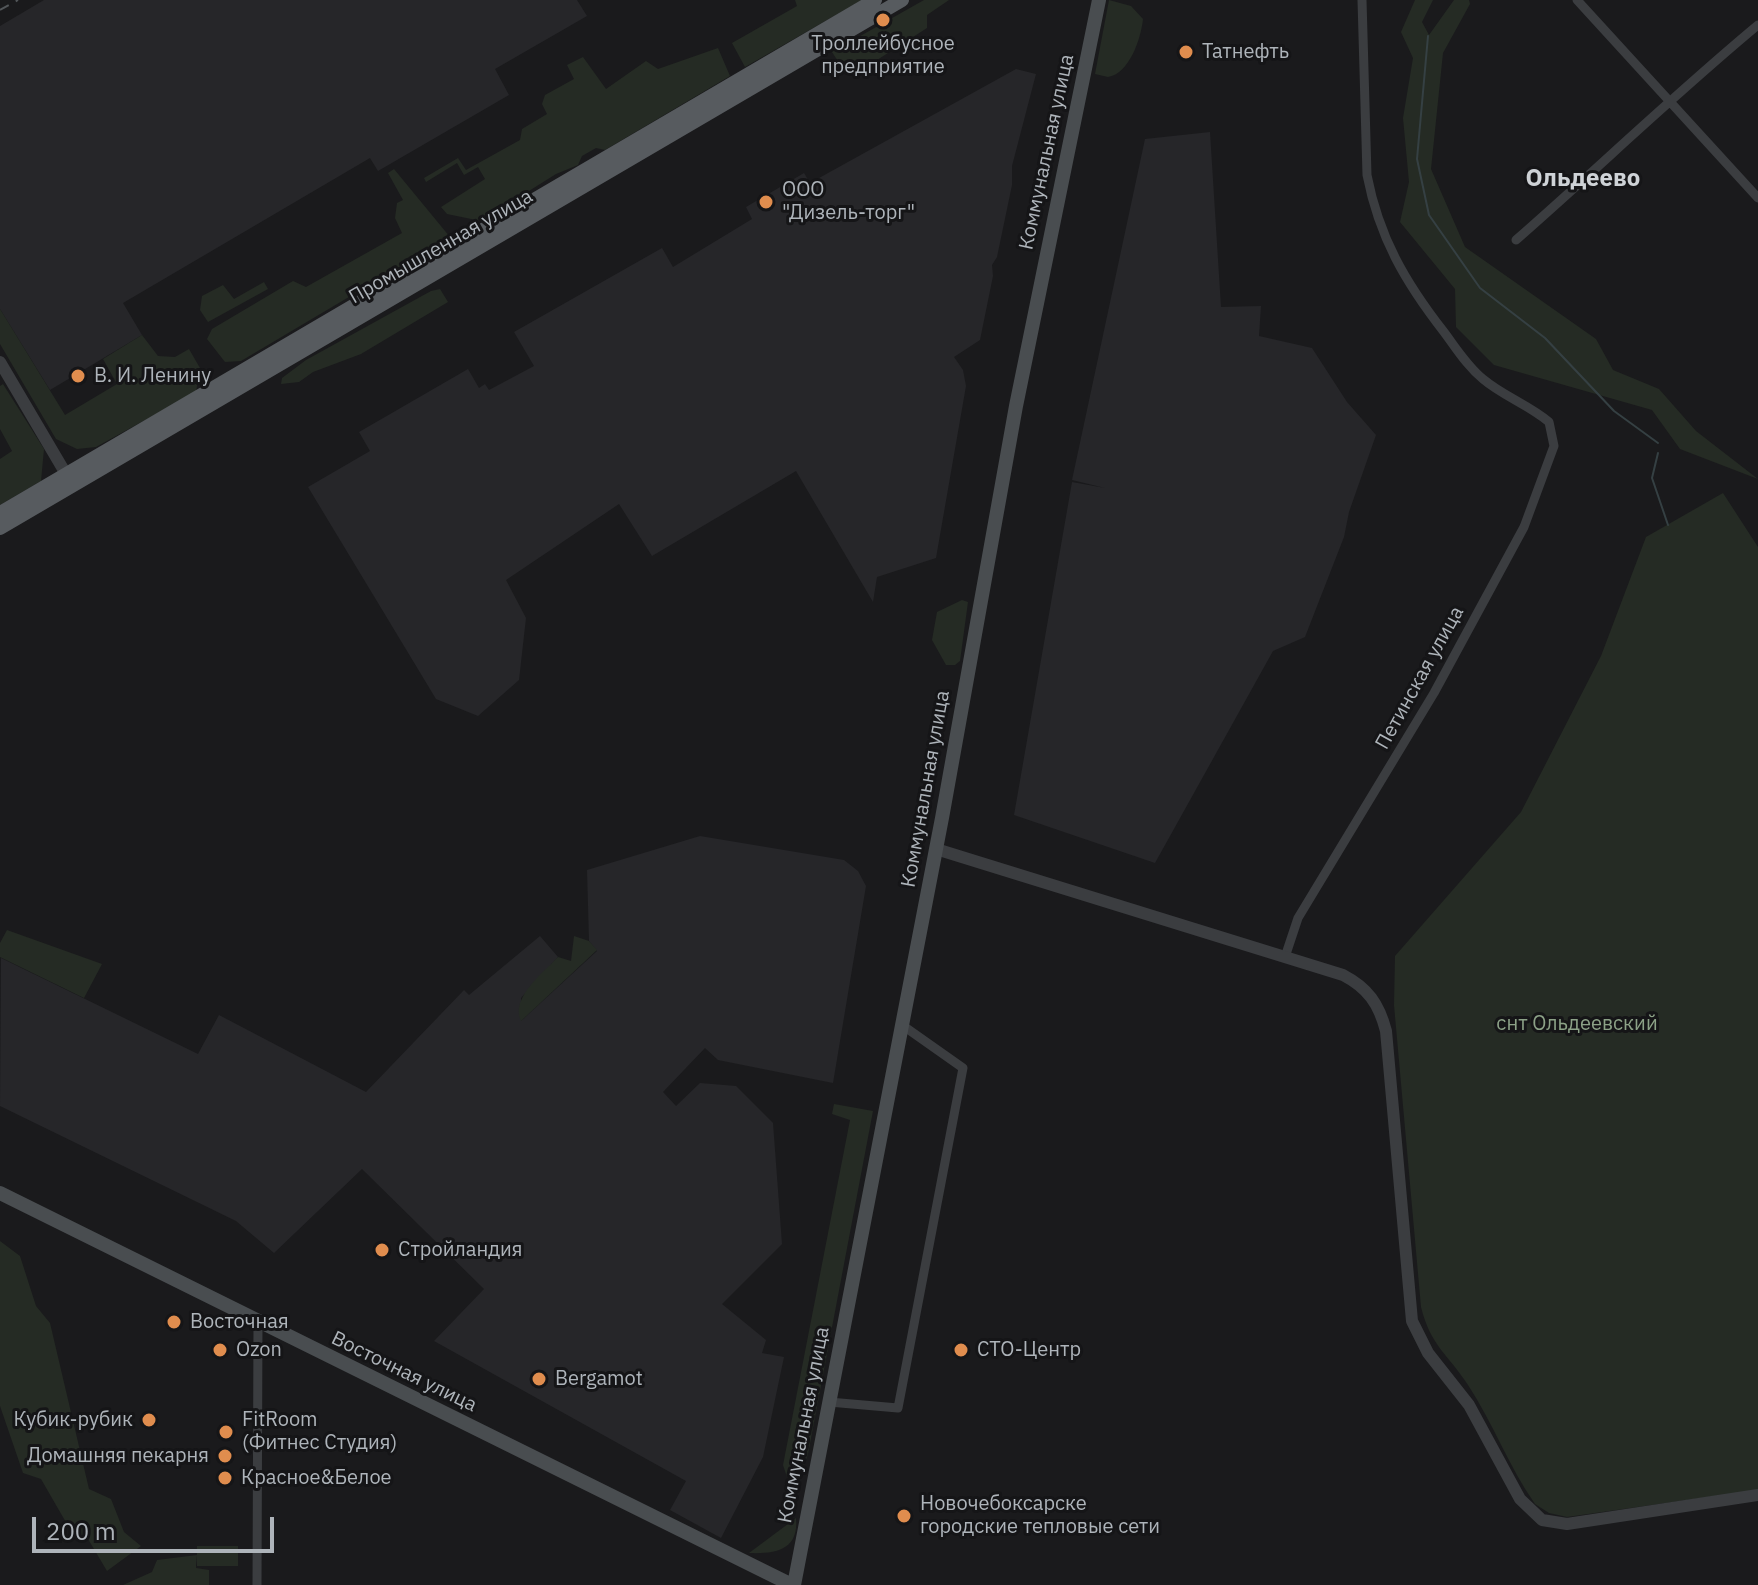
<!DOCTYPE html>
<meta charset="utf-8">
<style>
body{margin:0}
#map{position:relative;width:1758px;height:1585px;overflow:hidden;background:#1a1a1c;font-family:"IBM Plex Sans",sans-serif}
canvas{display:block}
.scale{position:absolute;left:32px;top:1517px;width:242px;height:36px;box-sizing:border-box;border:4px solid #aeb4ba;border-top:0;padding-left:10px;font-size:24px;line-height:28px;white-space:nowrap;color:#aeb4ba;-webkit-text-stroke:6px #151517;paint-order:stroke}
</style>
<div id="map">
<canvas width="1758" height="1585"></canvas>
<div class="scale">200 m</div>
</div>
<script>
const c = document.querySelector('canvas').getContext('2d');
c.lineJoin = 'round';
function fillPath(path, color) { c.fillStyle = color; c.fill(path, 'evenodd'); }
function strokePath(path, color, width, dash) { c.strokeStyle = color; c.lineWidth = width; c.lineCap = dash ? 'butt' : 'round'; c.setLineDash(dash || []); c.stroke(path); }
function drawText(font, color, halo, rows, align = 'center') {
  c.font = font + ' "IBM Plex Sans",sans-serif'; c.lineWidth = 6; c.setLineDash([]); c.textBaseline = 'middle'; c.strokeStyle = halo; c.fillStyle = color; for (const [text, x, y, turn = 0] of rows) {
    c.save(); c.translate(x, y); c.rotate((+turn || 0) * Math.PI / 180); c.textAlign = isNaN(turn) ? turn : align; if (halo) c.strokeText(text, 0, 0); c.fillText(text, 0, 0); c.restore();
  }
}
fillPath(new Path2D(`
 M44,0H577L587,16L495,69L509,95L378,171L370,158L123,303L142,335L50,390L0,309V26Z
 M1016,69L1036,74L1012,166V185L997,257L992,265L993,276L980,340L954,357L963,370L966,386L936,558L877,577L873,602L796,471L652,556L619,504L506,580L526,618L519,680L478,716L436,699L308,487L370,451L359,432L468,369L479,388L485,384L489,390L534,366L514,332L662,248L673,267L752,219L746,207L804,173L810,183Z
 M1210,132L1221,307L1261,306L1259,336L1312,348L1347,402L1376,435L1349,512L1344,537L1305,637L1273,651L1155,863L1014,815L1072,482L1105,488L1072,480L1145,139Z
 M700,836L844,860L858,871L866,886L833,1083L718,1060L705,1048L663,1092L676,1106L700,1083L736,1086L773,1123L782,1244L722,1304L766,1340L762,1353L784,1357L763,1457L721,1538L670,1510L686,1481L434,1341L484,1289L362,1169L274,1253L236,1221L0,1106L1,958L198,1054L219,1015L366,1092L464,990L469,995L540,936L558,957L521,998V1021L597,951L589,941L587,870Z`), '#262629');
fillPath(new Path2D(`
 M795,0H862L745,67L732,43L797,6Z
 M924,0H949L927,15V28L863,69L845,72L832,52Z
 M1109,0L1131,6L1143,19C1141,39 1129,74 1108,77L1095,74Z
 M1415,0H1433L1422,22L1429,35L1454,0H1469L1470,4L1443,53L1431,169L1465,247L1596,339L1613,370L1659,389L1696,431L1758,479L1680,449L1652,410L1494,365L1456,327L1455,289L1400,222L1409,182L1403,118L1413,58L1401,32Z
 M718,48L730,76L605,150L596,148L582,156L578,165L556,174L481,221L447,214L441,207L485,179L478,167L464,175L457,163L426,182L424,178L458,158L466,170L520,140L522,129L547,114L542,104L545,95L574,79L567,65L583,57L606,89L646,61L658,69Z
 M394,169L450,237L241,361L225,362L207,339L212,329L293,281L306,287L402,233L395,218L397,203L403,200L388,173Z
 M264,282L268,289L208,322L200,310L202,296L223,285L234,299Z
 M440,289L448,302L361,354L313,372L299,382L281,384L282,378L306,360L431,291Z
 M0,309L65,415L117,384L103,359L142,335L158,356L175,357L189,349L200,368L196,392L96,447L77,449L56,439L0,344Z
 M3,384L44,449L41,481L0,505V459L12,451L0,429V386Z
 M1723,493L1758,547V1490L1567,1517L1549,1513L1535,1504C1509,1467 1493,1423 1468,1385C1448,1354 1431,1347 1421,1307L1394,1005L1395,956L1521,812L1601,656L1646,537Z
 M962,600L968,602L960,661L955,665H946L932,640L937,612Z
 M7,930L102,964L84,998L0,957V943Z
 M574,936L589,941L597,950L521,1021C510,998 543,973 558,957L571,961Z
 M834,1104L873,1111L808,1454L803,1468L787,1477L783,1465L850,1120L832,1114Z
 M0,1241L20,1256L36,1306L50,1323L89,1489L111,1499L124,1532L141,1546L107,1571L88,1539L75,1538L41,1479L23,1473L0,1406Z
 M796,1518C799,1550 776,1554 749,1553Z
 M197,1546H238V1566H197L196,1555V1568L209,1570V1585H123L152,1572L157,1560L197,1555Z`), '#252b24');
strokePath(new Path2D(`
 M1428,36L1417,159L1429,215L1480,288L1545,338L1614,411L1658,443
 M1658,453L1652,478L1668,525`), '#354043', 2);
strokePath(new Path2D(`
 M1577,0L1758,198
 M1516,240C1597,169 1675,94 1758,25
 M1285,957L1298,918L1434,693L1524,527L1554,446L1549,422C1529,405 1503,396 1483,379C1467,366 1456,348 1444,332C1405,282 1379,237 1367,175L1362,0
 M829,1402L898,1408L963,1068L902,1025
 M257,1585L258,1323`), '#3b3d40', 9);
strokePath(new Path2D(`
 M0,362L66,474
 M936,849L1343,975C1368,988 1379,1004 1386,1031L1412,1321L1428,1353L1469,1405L1520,1499L1542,1520L1567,1524L1758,1495`), '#3b3d40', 12);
strokePath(new Path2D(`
 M0,1193L792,1585
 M794,1585L942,818L1016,406L1099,0`), '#494d50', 14);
strokePath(new Path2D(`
 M0,513L875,0
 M0,528L902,0`), '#575b5f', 14);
strokePath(new Path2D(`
 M0,10L18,0`), '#525659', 2, [10, 8]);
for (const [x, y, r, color] of [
 [883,20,8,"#e08d4e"],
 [1186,52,8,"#e08d4e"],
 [766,202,8,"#e08d4e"],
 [78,376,8,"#e08d4e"],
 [382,1250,8,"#e08d4e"],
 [174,1322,8,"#e08d4e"],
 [220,1350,8,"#e08d4e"],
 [961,1350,8,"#e08d4e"],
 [539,1379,8,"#e08d4e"],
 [149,1420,8,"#e08d4e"],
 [226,1432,8,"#e08d4e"],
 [225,1456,8,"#e08d4e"],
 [225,1478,8,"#e08d4e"],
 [904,1516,8,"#e08d4e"]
]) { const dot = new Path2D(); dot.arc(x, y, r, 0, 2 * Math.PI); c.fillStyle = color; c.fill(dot); strokePath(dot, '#151517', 3); }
drawText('20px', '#aeb4ba', '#151517', [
 ["Троллейбусное",883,44,"center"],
 ["предприятие",883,67,"center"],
 ["Татнефть",1202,52],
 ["ООО",782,190],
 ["\"Дизель-торг\"",782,213],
 ["В. И. Ленину",94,376],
 ["Стройландия",398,1250],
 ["Восточная",190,1322],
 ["Ozon",236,1350],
 ["СТО-Центр",977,1350],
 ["Bergamot",555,1379],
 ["Кубик-рубик",133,1420,"right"],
 ["FitRoom",242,1420],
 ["(Фитнес Студия)",242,1443],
 ["Домашняя пекарня",209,1456,"right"],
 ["Красное&Белое",241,1478],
 ["Новочебоксарске",920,1504],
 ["городские тепловые сети",920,1527]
], 'left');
drawText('20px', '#aeb4ba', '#151517', [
 ["Коммунальная улица",1047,152,-78],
 ["Промышленная улица",441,247,-30],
 ["Петинская улица",1420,678,-61],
 ["Коммунальная улица",926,789,-80],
 ["Восточная улица",404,1372,26],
 ["Коммунальная улица",804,1425,-79]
]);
drawText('20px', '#8ca287', '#151517', [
 ["снт Ольдеевский",1577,1024]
]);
drawText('bold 24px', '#ced2d6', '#151517', [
 ["Ольдеево",1583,179]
]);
</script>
